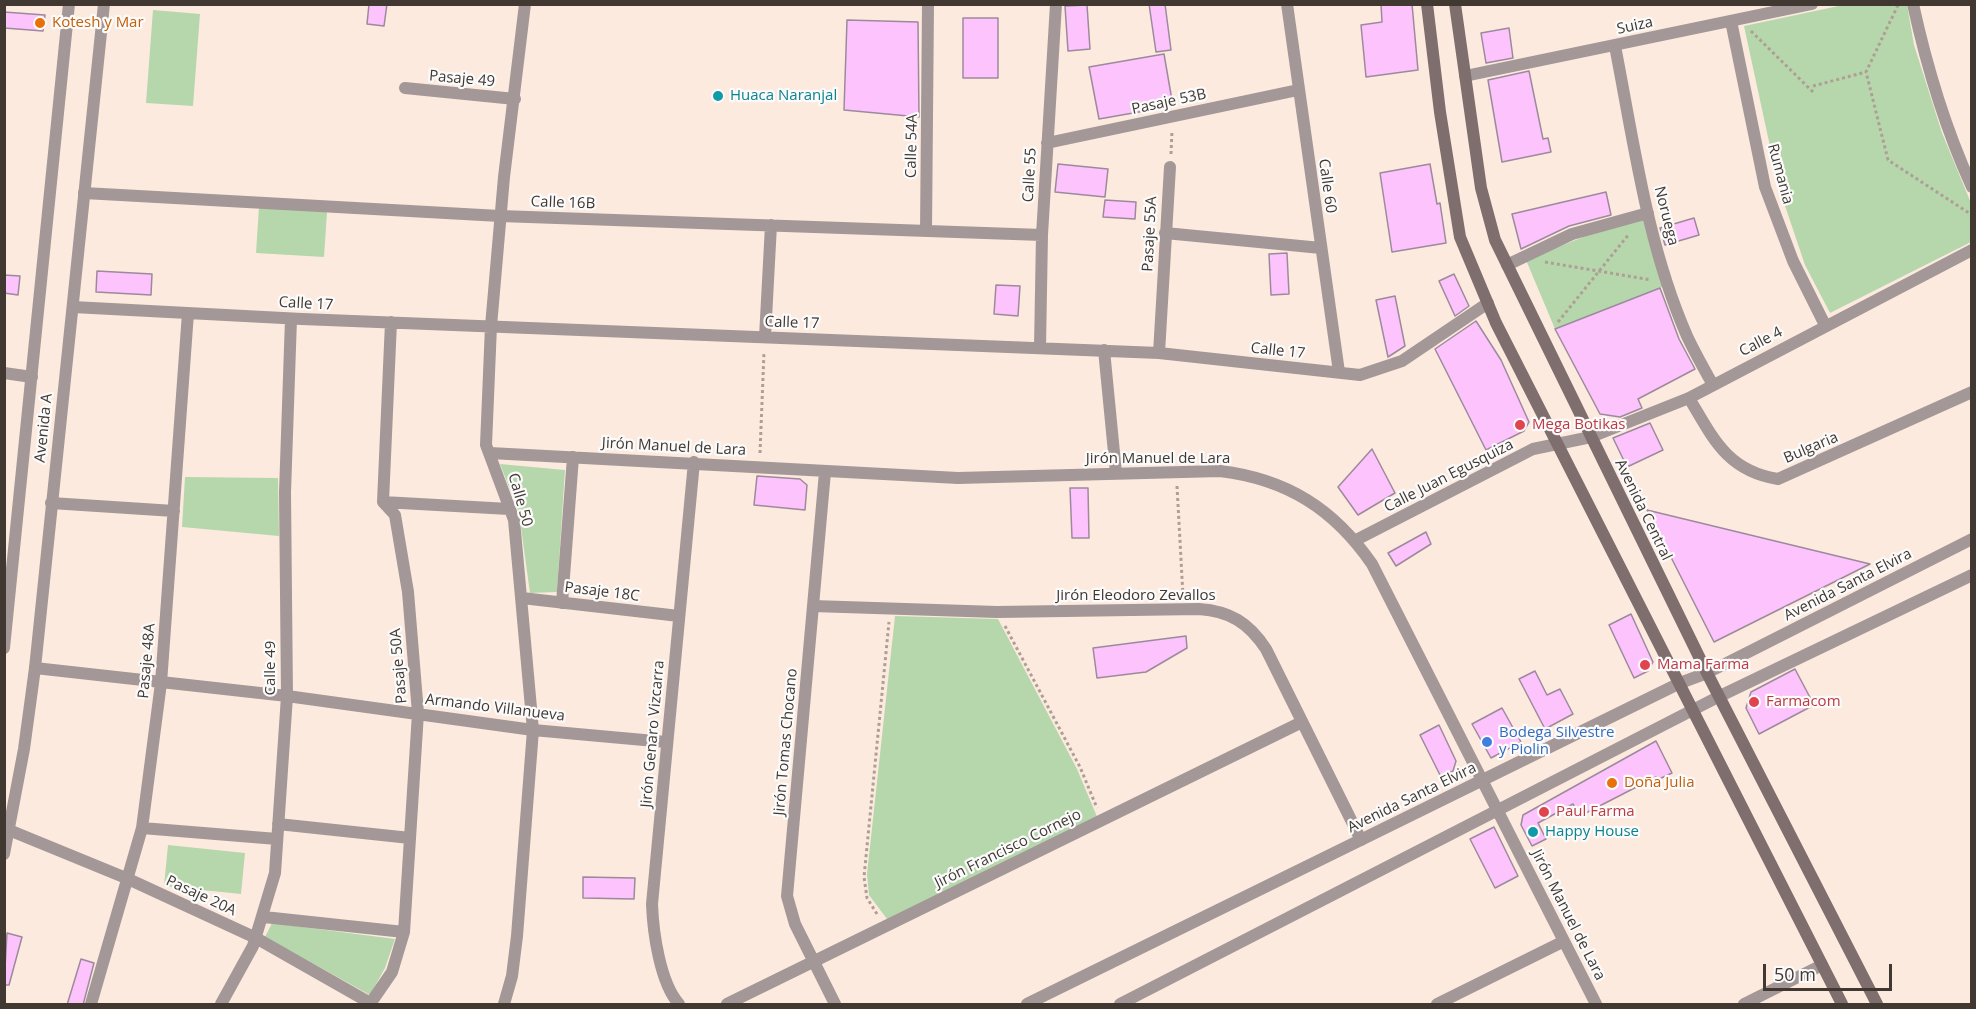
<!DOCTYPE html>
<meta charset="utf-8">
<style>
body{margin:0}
#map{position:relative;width:1976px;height:1009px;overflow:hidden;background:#fdeade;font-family:"Open Sans",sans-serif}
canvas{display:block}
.frame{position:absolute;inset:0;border:6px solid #413832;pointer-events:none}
.scale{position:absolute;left:1763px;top:964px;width:129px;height:27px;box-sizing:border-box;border:3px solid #413832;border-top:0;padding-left:8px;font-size:18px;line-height:21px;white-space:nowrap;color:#413832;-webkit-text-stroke:4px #fbfbfb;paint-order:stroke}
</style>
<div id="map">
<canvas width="1976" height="1009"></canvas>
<div class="frame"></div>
<div class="scale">50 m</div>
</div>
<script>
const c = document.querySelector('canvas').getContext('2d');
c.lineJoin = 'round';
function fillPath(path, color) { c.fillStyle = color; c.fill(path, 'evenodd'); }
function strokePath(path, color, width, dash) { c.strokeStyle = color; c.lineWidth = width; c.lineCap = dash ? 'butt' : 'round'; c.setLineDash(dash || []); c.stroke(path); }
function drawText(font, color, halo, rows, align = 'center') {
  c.font = font + ' "Open Sans",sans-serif'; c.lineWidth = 4.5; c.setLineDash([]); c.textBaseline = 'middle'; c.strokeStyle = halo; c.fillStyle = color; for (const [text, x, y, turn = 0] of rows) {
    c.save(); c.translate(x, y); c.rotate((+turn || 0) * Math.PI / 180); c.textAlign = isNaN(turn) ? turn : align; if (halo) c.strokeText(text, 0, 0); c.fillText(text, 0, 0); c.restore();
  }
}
fillPath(new Path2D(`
 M1848,4L1907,5L1914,45L1942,133L1971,203V242L1830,313L1805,265L1779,188L1744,26Z
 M153,10L200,14L193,106L146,103Z
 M259,207L327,212L324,257L256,253Z
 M1645,218L1667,285L1555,329L1526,260L1588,235Z
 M500,464L565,470L557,592L530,593L519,513Z
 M185,477L278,478L279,536L182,527Z
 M895,616L998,619L1077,769L1098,819L887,919L869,895L867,874Z
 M168,845L245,853L241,894L164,886Z
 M272,923L395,939L385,968L370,995L265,937Z`), '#b6d7ac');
const building = new Path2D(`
 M369,4H387L384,26L367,24Z
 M1149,4H1165L1171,50L1156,52Z
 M1381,4H1412L1418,70L1366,77L1361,25L1382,22Z
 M1087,5L1090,49L1068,51L1065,6Z
 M4,12L45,15L43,31L4,28Z
 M963,18H998V78H963Z
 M847,20L918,22L919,117L844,110Z
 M1509,28L1513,58L1486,63L1481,33Z
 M1164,54L1173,106L1099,119L1089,67Z
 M1529,71L1543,139L1548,138L1551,152L1502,162L1488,80Z
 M1058,164L1108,169L1105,197L1055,192Z
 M1430,164L1437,204L1440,203L1446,243L1392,252L1380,173Z
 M1606,192L1611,215L1569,226L1521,249L1512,214Z
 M1105,200L1136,202L1135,219L1103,217Z
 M1694,218L1699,235L1665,245L1660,228Z
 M1287,253L1289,294L1271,295L1269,254Z
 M97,271L152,274L151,295L96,292Z
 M1454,274L1469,306L1455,316L1439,281Z
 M4,275L20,276L18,295L4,293Z
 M996,285L1020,286L1018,316L994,314Z
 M1660,288L1679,339L1695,369L1638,399L1642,408L1620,417L1600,414L1555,329Z
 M1395,296L1405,346L1388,357L1376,300Z
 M1476,321L1501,360L1529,422L1524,431L1486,450L1435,349Z
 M1650,423L1663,450L1627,467L1613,438Z
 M1372,449L1395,493L1358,515L1338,487Z
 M757,476L800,479L807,485L805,510L754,505Z
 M1070,488H1088L1089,538H1072Z
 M1647,510L1870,564L1714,642Z
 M1426,532L1431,544L1396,566L1388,553Z
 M1631,614L1653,662L1648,671L1634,678L1609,625Z
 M1186,636L1187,648L1146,672L1097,678L1093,648Z
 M1795,669L1814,705L1759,734L1746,708L1751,692Z
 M1535,671L1547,695L1560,689L1573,714L1545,729L1519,679Z
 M1502,708L1521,742L1491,758L1472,724Z
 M1439,725L1456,761L1453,771L1441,777L1420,735Z
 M1656,741L1672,773L1657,780L1656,777L1580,816L1573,804L1538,823L1546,839L1532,846L1521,825L1523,815Z
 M1494,827L1518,876L1495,888L1470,839Z
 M583,877L635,878L634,899L583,898Z
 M7,933L22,937L9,985H4Z
 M81,959L94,963L83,1005H67Z`);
fillPath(building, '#fcc3fd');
strokePath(building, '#9c8a9c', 1.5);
strokePath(new Path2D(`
 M1898,5L1866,72L1888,160L1972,215
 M1751,31L1815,94
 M1813,86L1866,72
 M1171,154L1172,131
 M1545,262L1651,280
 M1558,322L1629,234
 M760,453L764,352
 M1177,486L1183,596
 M1005,626L1080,767L1097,808
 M877,914L867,898L864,877L889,622`), '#ae9f96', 3, [3, 3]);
strokePath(new Path2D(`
 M1287,4L1339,372
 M1913,4C1927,68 1945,128 1972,187
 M1731,21L1765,187L1793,261L1825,325
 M1615,46C1634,143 1647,245 1687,336C1695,353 1704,369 1713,385
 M1465,76L1812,4
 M405,88L515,99
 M1047,143L1298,90
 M84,193L500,216L1042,235
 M926,231L928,4
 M1165,233L1321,248
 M1507,265L1572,234L1648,213
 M73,307L302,319L1159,353L1360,375L1402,361L1488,303
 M765,337L771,225
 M1040,347L1042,235L1056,4
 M1104,350L1116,473
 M1159,353L1170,167
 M4,373L32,377
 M1689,398C1713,438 1727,471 1778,479L1972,392
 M490,453L958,478L1220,471C1287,479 1334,509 1372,564L1596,1004
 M825,472L787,896L795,924L835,1004
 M383,502L509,509
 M51,503L174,511
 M1356,540L1533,449L1591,437L1689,398L1972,250
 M522,598L679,616
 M562,603L573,457
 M813,606L997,612L1199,609C1230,611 1249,623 1266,649L1361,840
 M35,668L287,696L533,730L666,742
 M278,824L410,838
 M4,828L126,878L256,938L372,1004
 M142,828L277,839
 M264,917L404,932
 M91,1004L142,828L161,683L188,313
 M221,1004L253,946L275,873L287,696L285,492L291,319
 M370,1004L392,972L404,932L418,713L408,592L395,515L383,502L391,322
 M504,1004L512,976L517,936L533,730L514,520L486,445L491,326L504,177L525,4
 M679,1004C660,983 653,932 652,904L694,462
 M727,1004L1302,722
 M1437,1004L1564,941
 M1744,1004L1822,965`), '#a49797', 12);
strokePath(new Path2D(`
 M4,648L69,4
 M4,854L24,749L35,668L104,4
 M1027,1004L1680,683L1707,673L1972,539
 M1120,1004L1720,696L1972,575`), '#a49797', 12);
strokePath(new Path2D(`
 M1427,4L1440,112L1460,237L1496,323L1842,1004
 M1455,4L1481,188L1495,240L1707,673L1877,1004`), '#7f6e6e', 12);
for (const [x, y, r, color] of [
 [40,23,6,"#e8710a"],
 [718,96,6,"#0f9aa8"],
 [1520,425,6,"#e0444e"],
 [1645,665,6,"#e0444e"],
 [1754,702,6,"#e0444e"],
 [1487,742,6,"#3f7fe0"],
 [1612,783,6,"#e8710a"],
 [1544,812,6,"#e0444e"],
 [1533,832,6,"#0f9aa8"]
]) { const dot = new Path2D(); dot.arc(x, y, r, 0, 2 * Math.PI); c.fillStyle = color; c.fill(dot); strokePath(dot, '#fbfbfb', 2); }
drawText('15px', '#c56008', '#fbfbfb', [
 ["Kotesh y Mar",52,23],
 ["Doña Julia",1624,783]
], 'left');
drawText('15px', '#413832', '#fbfbfb', [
 ["Suiza",1635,26,-12],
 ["Pasaje 49",462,79,5],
 ["Pasaje 53B",1169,102,-12],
 ["Calle 54A",912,146,-89],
 ["Rumania",1780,174,75],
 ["Calle 55",1030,175,-87],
 ["Calle 60",1327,186,82],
 ["Calle 16B",563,203,2],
 ["Noruega",1666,216,76],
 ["Pasaje 55A",1150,234,-87],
 ["Calle 17",306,304,3],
 ["Calle 17",792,323,2],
 ["Calle 4",1761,342,-28],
 ["Calle 17",1278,351,6],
 ["Avenida A",44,428,-84],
 ["Jirón Manuel de Lara",674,447,3],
 ["Bulgaria",1811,448,-23],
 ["Jirón Manuel de Lara",1158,459],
 ["Calle Juan Egusquiza",1449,476,-27],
 ["Calle 50",520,500,74],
 ["Avenida Central",1643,510,64],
 ["Avenida Santa Elvira",1848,585,-27],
 ["Pasaje 18C",602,592,7],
 ["Jirón Eleodoro Zevallos",1136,596],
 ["Pasaje 48A",147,661,-85],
 ["Pasaje 50A",399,666,-95],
 ["Calle 49",271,668,-90],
 ["Armando Villanueva",495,708,7],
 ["Jirón Genaro Vizcarra",653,734,-85],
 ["Jirón Tomas Chocano",786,742,-85],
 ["Avenida Santa Elvira",1412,798,-26],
 ["Jirón Francisco Cornejo",1008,849,-26],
 ["Pasaje 20A",201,896,25],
 ["Jirón Manuel de Lara",1568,915,63]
]);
drawText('15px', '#0d838f', '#fbfbfb', [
 ["Huaca Naranjal",730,96],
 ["Happy House",1545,832]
], 'left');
drawText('15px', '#be3a42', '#fbfbfb', [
 ["Mega Botikas",1532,425],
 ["Mama Farma",1657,665],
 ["Farmacom",1766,702],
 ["Paul Farma",1556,812]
], 'left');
drawText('15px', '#366cbe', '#fbfbfb', [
 ["Bodega Silvestre",1499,733],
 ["y Piolin",1499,750]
], 'left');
</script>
